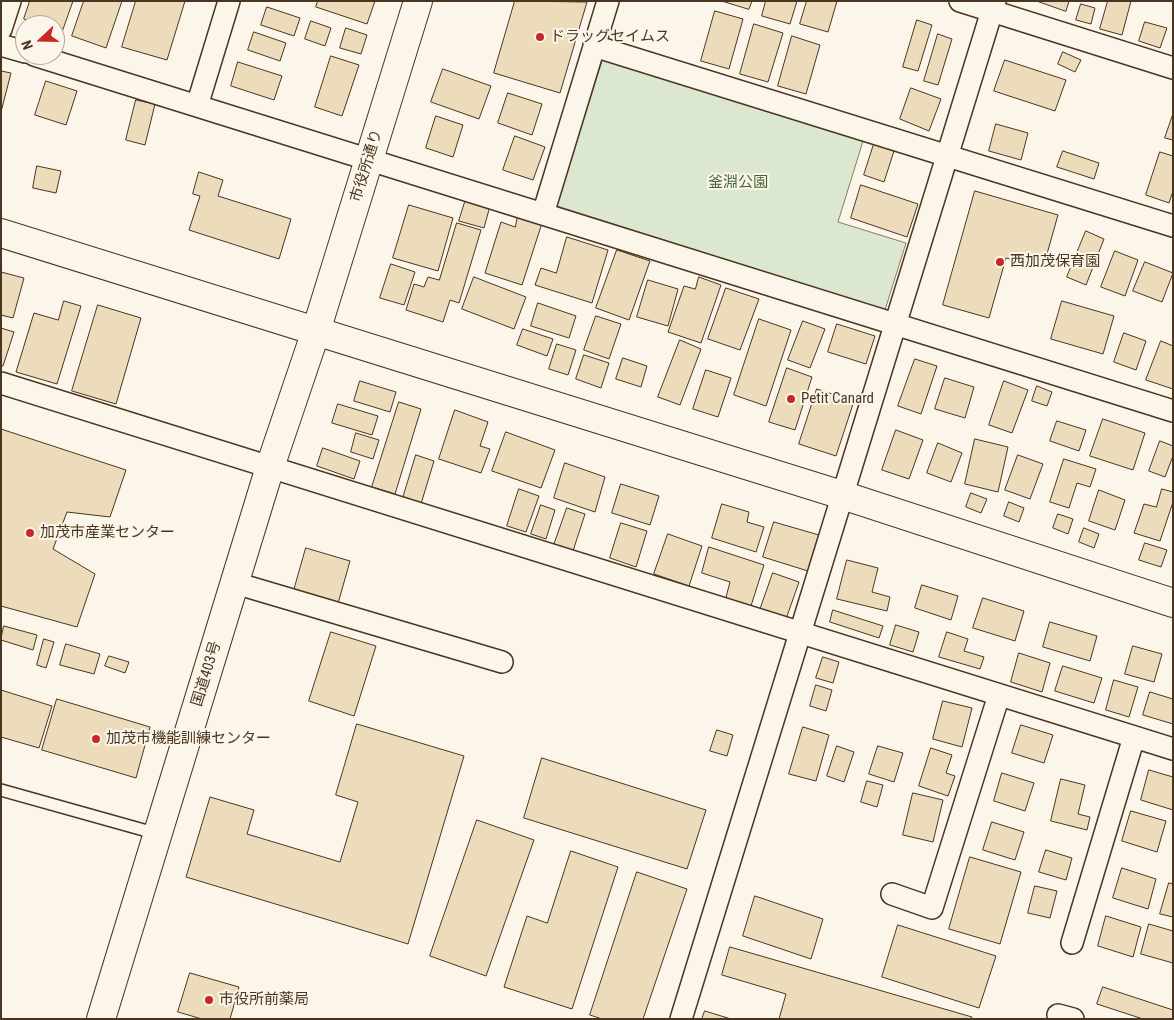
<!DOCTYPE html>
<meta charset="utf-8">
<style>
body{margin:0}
#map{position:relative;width:1174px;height:1020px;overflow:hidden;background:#fbf6e9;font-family:"Roboto Condensed",sans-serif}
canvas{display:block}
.frame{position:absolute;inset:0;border:2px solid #4a3520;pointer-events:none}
.north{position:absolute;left:15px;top:15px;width:50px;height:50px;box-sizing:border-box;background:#fbf6e9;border:1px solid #b4a999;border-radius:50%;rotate:249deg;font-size:14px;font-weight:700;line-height:20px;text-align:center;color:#4a3520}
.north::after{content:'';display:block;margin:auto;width:18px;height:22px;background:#c62828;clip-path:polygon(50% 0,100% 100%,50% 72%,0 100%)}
</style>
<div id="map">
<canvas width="1174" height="1020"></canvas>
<div class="frame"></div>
<div class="north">N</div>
</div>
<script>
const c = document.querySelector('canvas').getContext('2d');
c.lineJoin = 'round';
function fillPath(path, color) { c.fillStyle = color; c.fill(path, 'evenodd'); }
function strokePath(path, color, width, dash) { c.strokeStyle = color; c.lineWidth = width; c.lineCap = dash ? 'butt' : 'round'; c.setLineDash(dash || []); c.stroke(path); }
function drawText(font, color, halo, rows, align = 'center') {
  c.font = font + ' "Roboto Condensed","Noto Sans JP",sans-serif'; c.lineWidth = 4; c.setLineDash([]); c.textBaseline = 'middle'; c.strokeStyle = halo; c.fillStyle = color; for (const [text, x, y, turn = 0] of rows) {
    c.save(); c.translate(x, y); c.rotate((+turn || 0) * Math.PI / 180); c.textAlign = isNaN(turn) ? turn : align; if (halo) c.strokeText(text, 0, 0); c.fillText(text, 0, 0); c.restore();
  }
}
const green = new Path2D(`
 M603,59L863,141L838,222L906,243L885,310L557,206Z`);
fillPath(green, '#dce7d0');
strokePath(green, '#887966', 1);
const building = new Path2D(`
 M30,1H73L62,32L55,30V25H40L24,19Z
 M84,1H122L106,48L72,36Z
 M136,1H185L167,60L122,47Z
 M318,1H375L367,24L316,7Z
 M515,1L587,2L560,93L494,73Z
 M722,1H752L749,9Z
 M766,1H797L790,24L762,16Z
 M807,1H837L828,32L800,24Z
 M1037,1H1069L1066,11Z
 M1108,1H1131L1122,35L1100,29Z
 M1081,4L1095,8L1091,24L1076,20Z
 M267,7L300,18L294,36L261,25Z
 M715,11L743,19L729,69L701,61Z
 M917,20L932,25L918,71L903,67Z
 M311,21L331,28L325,46L305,39Z
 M1145,22L1167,28L1160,48L1139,41Z
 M754,24L783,33L768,82L740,74Z
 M346,28L367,35L361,54L340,48Z
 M254,32L286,43L280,61L248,50Z
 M938,34L952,39L938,85L924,81Z
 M792,36L820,45L806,94L778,86Z
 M1063,52L1081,60L1075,72L1058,64Z
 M331,56L359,65L342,116L315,107Z
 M1005,60L1066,80L1055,111L994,91Z
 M238,62L282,76L274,100L231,86Z
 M443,69L491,86L479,119L431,102Z
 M1,71L11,73L1,112Z
 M46,81L77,91L66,125L35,115Z
 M911,88L941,99L929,131L900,119Z
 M508,93L542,104L532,135L498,123Z
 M136,100L155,104L145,145L126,140Z
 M1173,114V140L1165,138Z
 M436,116L463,125L453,157L426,148Z
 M996,124L1028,133L1021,160L989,151Z
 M515,136L545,147L533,180L503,170Z
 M874,144L894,151L884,182L864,175Z
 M1063,151L1099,163L1094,179L1057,167Z
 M1160,152L1173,156V191L1169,203L1146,195Z
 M37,166L61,171L56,193L33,188Z
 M199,172L223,180L218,196L291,219L279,259L189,230L200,196L193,194Z
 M861,185L918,204L907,237L851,218Z
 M975,191L1058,215L1043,268L1006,258L989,318L943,305Z
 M466,199L490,206L484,228L459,221Z
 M409,205L453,218L438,271L393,258Z
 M518,215L542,223L522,285L485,273L501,222L515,227Z
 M457,223L481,230L459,303L450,300L443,322L406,310L414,284L424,287L428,277L439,280Z
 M1086,231L1104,239L1086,285L1067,277Z
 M567,237L608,250L592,303L535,285L541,268L556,273Z
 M617,250L650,261L629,320L596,308Z
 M1115,251L1138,260L1125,296L1101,287Z
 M1145,262L1173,273L1162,302L1133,291Z
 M391,264L415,272L404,305L380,298Z
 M1,272L24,278L13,318L1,315Z
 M474,277L526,297L514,329L462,309Z
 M699,277L721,285L701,343L668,332L684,286L695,289Z
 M648,280L678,289L668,326L637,317Z
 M726,288L759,299L740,350L708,339Z
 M64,301L81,306L57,384L16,372L34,313L58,320Z
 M1062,301L1114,316L1103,354L1051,339Z
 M538,303L576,316L569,338L531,326Z
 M98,305L141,318L116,404L72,391Z
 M596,316L621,324L609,359L584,350Z
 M759,319L791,330L766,406L734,395Z
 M803,321L825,329L810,368L788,360Z
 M837,324L875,336L866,364L828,352Z
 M1,328L14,332L3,366H1Z
 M523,329L553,339L547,356L517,345Z
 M1124,333L1146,341L1136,370L1114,362Z
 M680,340L701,349L680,405L658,397Z
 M1161,341L1173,346V389L1146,380Z
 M557,344L576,350L568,375L549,369Z
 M584,355L609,363L601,388L576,379Z
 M623,358L647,366L641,387L616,379Z
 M915,359L937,366L921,414L898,406Z
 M787,368L812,377L795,430L769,422Z
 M706,370L731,378L718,417L693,409Z
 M945,378L974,387L965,418L935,409Z
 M360,381L396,392L390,412L354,401Z
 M1004,381L1028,390L1012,433L989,425Z
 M1037,386L1052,392L1047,406L1032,401Z
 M817,389L854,401L836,456L799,444Z
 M399,402L421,409L395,494L372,487Z
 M338,404L378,416L372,435L332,423Z
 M455,410L488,422L480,446L490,449L481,473L439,459Z
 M1103,419L1145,433L1133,470L1090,456Z
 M1057,421L1086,430L1079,451L1050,441Z
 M1,429L126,470L110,517L67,512L53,549L95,574L77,627L1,606Z
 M896,430L923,440L909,479L882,470Z
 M506,432L555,450L541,488L492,471Z
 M356,433L379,440L373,459L351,452Z
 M975,439L1008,447L998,492L965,484Z
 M1160,441L1173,446V456L1165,477L1149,471Z
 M938,443L962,453L951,482L927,473Z
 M323,448L360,461L354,479L317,466Z
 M416,455L434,461L421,504L403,498Z
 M1018,455L1043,464L1030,499L1005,490Z
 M1064,459L1096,469L1090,487L1077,483L1069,508L1050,502Z
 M565,463L605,477L595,512L554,498Z
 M621,484L659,496L650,525L612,513Z
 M519,489L539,496L526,532L507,526Z
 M1162,489L1173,492V502L1160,541L1134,533L1144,504L1156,507Z
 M1099,490L1125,500L1115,530L1089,521Z
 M971,493L987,499L981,513L966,507Z
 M1009,502L1024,508L1019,522L1004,516Z
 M722,504L749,512L747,522L764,527L756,552L712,538Z
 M541,505L555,510L546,539L531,534Z
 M567,508L585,514L573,551L554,545Z
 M1058,514L1073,519L1068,534L1053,528Z
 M774,522L819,535L808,571L763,557Z
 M621,523L647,531L636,567L610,558Z
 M1084,528L1099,534L1094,548L1079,542Z
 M668,534L702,546L689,586L654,574Z
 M1145,543L1167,550L1161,567L1139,560Z
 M709,547L764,565L750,609L725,601L730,582L702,573Z
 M306,548L350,561L337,607L293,594Z
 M847,560L878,568L872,592L890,597L887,611L837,599Z
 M773,573L799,582L786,619L760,610Z
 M922,585L958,596L951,620L915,608Z
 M983,598L1024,611L1015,641L973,628Z
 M833,610L883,626L879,638L830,622Z
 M1050,622L1097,636L1090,661L1043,647Z
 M896,625L919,632L913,652L890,645Z
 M4,626L37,635L33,650L1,640Z
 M331,632L376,646L354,716L309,701Z
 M947,632L968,639L964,651L984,657L980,669L939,657Z
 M44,639L54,642L46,668L37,665Z
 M66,644L100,654L94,674L60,665Z
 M1133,646L1162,654L1154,682L1125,674Z
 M1019,653L1050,663L1042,692L1011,682Z
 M109,656L129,662L125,673L105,666Z
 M823,657L839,662L833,683L816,678Z
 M1063,666L1102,678L1094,703L1055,691Z
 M1114,680L1138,687L1129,717L1106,710Z
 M816,685L832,690L826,711L810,706Z
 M1,690L52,706L39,748L1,737Z
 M1150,692L1173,699V724L1143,715Z
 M57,699L150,727L136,778L42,750Z
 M943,701L972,708L962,747L933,739Z
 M357,724L464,756L408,944L186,877L210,797L254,810L247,834L340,862L358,802L336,795Z
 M1021,725L1053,735L1044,763L1012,753Z
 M803,727L829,735L816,781L789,774Z
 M717,730L733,735L727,756L710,751Z
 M837,746L854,752L844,782L827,776Z
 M878,746L903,753L894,782L869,774Z
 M931,748L952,755L946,773L955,776L948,796L919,786Z
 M542,758L706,810L687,869L524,818Z
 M1149,770L1173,777V810L1141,800Z
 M1002,773L1034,783L1025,811L994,801Z
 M1061,779L1085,785L1078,814L1090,817L1087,830L1051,821Z
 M867,781L883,785L877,807L861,802Z
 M913,793L943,800L933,842L903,835Z
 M1131,811L1166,821L1157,852L1122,841Z
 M477,820L534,840L486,976L430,956Z
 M992,822L1024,832L1015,860L983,850Z
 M1046,850L1072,858L1066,880L1039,872Z
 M571,851L618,867L572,1009L504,987L527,916L547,923Z
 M970,857L1021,872L1000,944L949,929Z
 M1122,868L1156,879L1148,909L1113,898Z
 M637,872L687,889L643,1019H602L590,1015Z
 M1169,883L1173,884V917L1160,914Z
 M1035,886L1057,891L1050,918L1028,913Z
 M755,896L823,919L811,959L743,936Z
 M1106,916L1141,927L1133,957L1098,946Z
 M1149,924L1173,931V963L1141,954Z
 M898,925L996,956L979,1008L882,977Z
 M730,947L972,1017L971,1019H779L786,994L722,975Z
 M190,973L239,987L230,1019H202L178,1012Z
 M1103,987L1173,1010V1019H1143L1097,1004Z
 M705,1011L731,1019H702Z`);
fillPath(building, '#ecdcbc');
strokePath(building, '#4a3520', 1);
const lane = new Path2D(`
 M1,790L158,834`);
const street = new Path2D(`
 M960,1L1173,68
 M1,29L10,1
 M1,45L25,52
 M594,46L1173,226
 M34,55L1173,411
 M197,106L229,1
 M543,214L608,1
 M1,383L1173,749
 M235,583L502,662
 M892,894L932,908L999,695
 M1072,943L1134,737
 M1058,1015L1073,1019
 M681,1019L995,1`);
const secondary = new Path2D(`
 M1,233L842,495L1173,603`);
const highway = new Path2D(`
 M101,1019L270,467L316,331L418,1`);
strokePath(lane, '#4a3520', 14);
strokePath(street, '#4a3520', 24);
strokePath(secondary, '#4a3520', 30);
strokePath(highway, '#4a3520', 30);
strokePath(lane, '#fbf6e9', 11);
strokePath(street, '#fbf6e9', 21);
strokePath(secondary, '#fbf6e9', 28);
strokePath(highway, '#fbf6e9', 28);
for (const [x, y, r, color] of [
 [540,37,5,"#c62828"],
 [1000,262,5,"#c62828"],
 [791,399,5,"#c62828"],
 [30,533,5,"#c62828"],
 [96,739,5,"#c62828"],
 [209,1000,5,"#c62828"]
]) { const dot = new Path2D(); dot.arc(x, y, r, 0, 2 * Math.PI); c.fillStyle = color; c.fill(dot); strokePath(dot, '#fbf6e9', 2); }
drawText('15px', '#4a3520', '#fbf6e9', [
 ["ドラッグセイムス",550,37],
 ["西加茂保育園",1010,262],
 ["Petit Canard",801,399],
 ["加茂市産業センター",40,533],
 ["加茂市機能訓練センター",106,739],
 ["市役所前薬局",219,1000]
], 'left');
drawText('15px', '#4a3520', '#fbf6e9', [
 ["市役所通り",367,166,-73],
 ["国道403号",207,674,-73]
]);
drawText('15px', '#436837', '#fbf6e9', [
 ["釜淵公園",738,183]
]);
</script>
